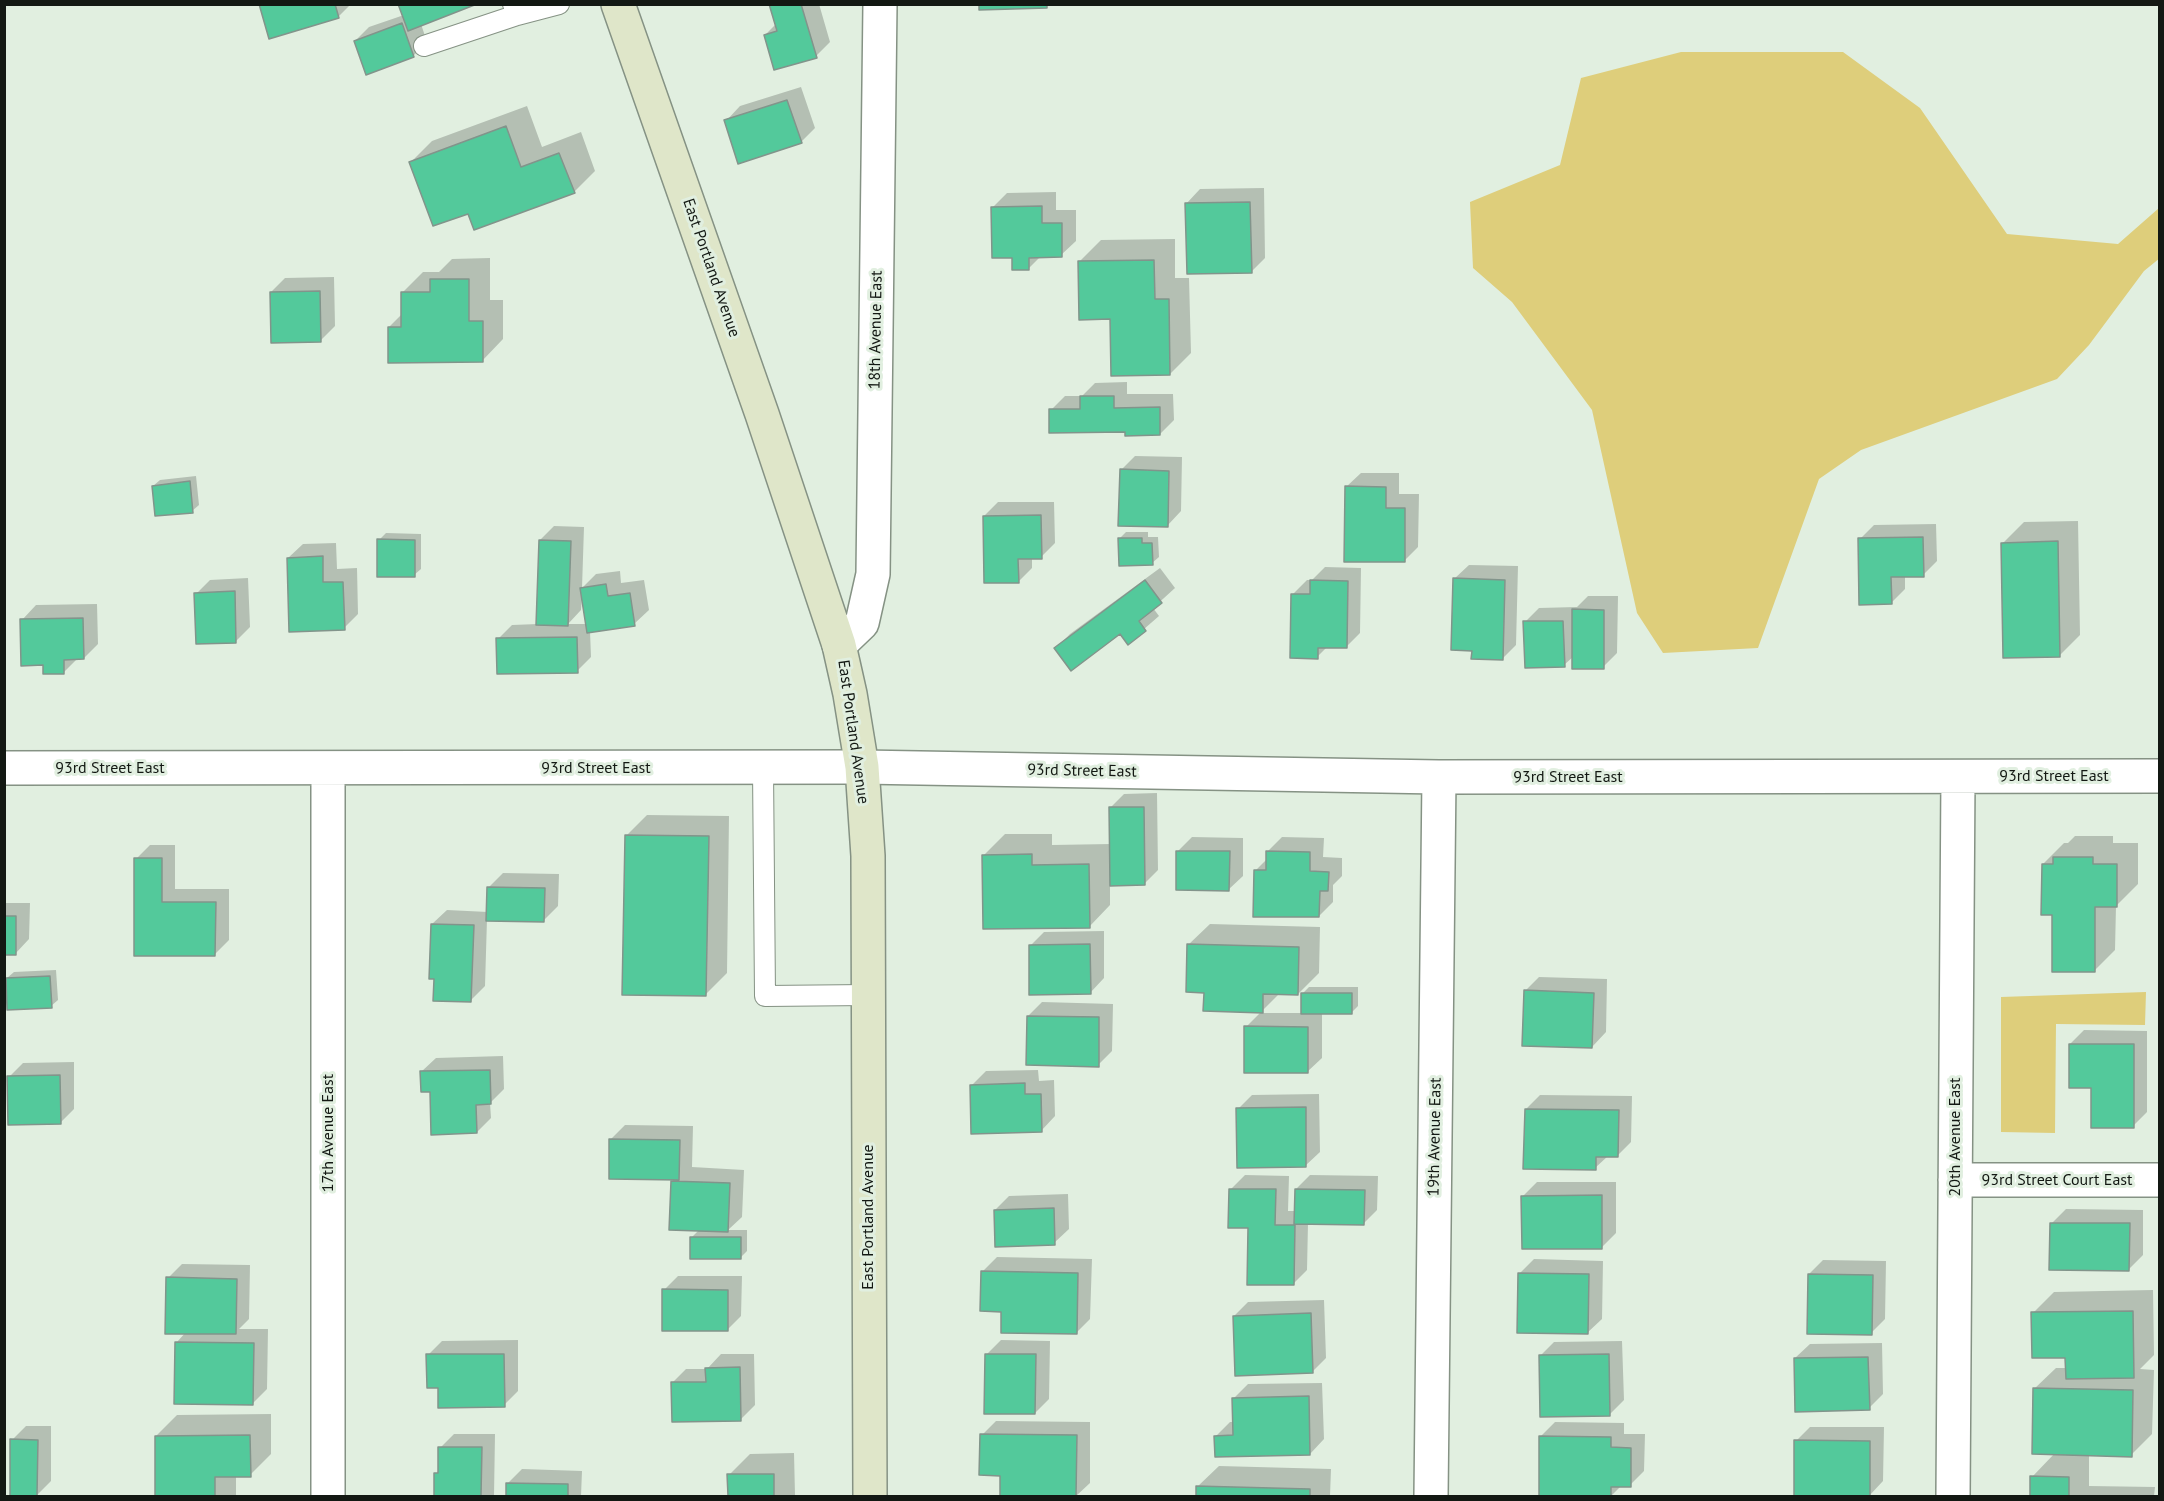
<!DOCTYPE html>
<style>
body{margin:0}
#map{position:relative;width:2164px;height:1501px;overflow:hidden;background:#e1efe0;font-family:"PT Sans",sans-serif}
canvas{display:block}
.frame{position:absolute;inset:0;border:6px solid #131813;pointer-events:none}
</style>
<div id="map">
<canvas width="2164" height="1501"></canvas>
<div class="frame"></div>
</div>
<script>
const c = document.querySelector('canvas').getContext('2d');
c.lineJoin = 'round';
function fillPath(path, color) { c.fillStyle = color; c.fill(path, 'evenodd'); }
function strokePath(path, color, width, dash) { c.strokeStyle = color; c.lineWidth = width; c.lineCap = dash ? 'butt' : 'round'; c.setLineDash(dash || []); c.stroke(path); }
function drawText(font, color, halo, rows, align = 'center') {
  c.font = font + ' "PT Sans",sans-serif'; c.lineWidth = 6; c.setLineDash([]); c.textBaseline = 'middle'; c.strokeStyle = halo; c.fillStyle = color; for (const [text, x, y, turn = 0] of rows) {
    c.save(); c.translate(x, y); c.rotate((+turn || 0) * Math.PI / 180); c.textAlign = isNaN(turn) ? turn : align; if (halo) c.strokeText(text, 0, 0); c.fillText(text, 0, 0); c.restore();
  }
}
fillPath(new Path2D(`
 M1681,52H1843L1920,108L2007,234L2118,244L2159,208L2160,258L2144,271L2089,345L2057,379L1861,450L1819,479L1758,648L1663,653L1637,613L1592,410L1512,302L1473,268L1470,202L1560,165L1581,78Z
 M2146,992L2145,1025L2056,1024L2055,1133L2001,1132V997Z`), '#dece7b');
fillPath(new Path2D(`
 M260,4H351L338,17Z
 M771,4H819L830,42L816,56L765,35L776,24Z
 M404,15L421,24L427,42L413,56L355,41L369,27Z
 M801,87L815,128L801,142L726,121L740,106Z
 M527,106L542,147L581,132L595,171L574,192L469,212L411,162L432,141Z
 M1264,188L1265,258L1251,272L1186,204L1200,189Z
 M1056,192V210H1076V241L1061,255L1041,256L1029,268L1013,256L993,207L1007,193Z
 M1175,239V278H1189L1191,353L1170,374L1111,318L1080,261L1101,240Z
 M490,258V300H503V339L482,361L389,327L402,314V293L423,272H439L452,259Z
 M334,277L335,326L321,340L271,292L285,278Z
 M1127,382V394H1173L1174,420L1160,434L1127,430L1051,410L1065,396H1082L1095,383Z
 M1135,456L1182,457L1181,511L1167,526L1121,470Z
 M1361,473H1399V494H1419L1418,547L1404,561L1346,487Z
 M196,476L199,505L192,511L153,486L160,480Z
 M998,502H1054L1055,543L1041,557H1032V568L1018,582L984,516Z
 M2078,521L2080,635L2059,656L2003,543L2024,522Z
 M1936,524L1937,561L1923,575L1905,576V589L1891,603L1860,539L1874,525Z
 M554,526L584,527L582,588L596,574L620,571L621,583L644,580L649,610L634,624L590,631L591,657L577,671L498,639L512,625L538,624L540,540ZM582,597L587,624H568L581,610Z
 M1126,532H1148V537H1158L1159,557L1152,563L1119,539Z
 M386,533L421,534V569L414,575L379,540Z
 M336,543L337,569L357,568L358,614L344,628L288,558L303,544Z
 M1469,565L1518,566L1516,645L1502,659L1454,579Z
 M1325,567L1361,568L1360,633L1346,647H1327L1317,657L1293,594L1307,580H1312Z
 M1160,568L1175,588L1153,608L1159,616L1128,643L1120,632L1056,648L1070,634Z
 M248,578L250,627L236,641L196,594L210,580Z
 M1588,596H1618L1617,653L1603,667L1574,656L1564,665L1525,622L1539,608L1577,607Z
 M97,604L98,644L84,658H78L64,672L45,664L22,620L36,605Z
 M4,611H6L4,662Z
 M1157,793L1158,870L1144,884H1110V905L1089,927L984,855L1005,834H1052V845L1111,844L1110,808L1124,794Z
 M647,815L729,816L727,973L706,994L626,836Z
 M2075,836H2113V843H2138V884L2116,906L2115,950L2094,971L2054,914L2043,864L2064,843H2068Z
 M1192,837L1243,838V876L1228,890L1178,851Z
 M1282,837L1324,838L1323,857L1342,858V876L1333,885V902L1319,916L1256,870L1268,858V851Z
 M150,845H175V889H229V940L215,954H136V859Z
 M503,873L559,874L558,906L544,920L487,919L485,986L471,1000L432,924L447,910L488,912L489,887Z
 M4,903H30L29,939L15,954H4Z
 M1210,924L1320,927L1319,973L1298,994L1280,993L1260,1013H1303V993L1309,987H1358V1006L1351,1013H1322V1058L1307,1072L1246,1027L1262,1011L1205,991L1188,945Z
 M1104,931V978L1090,993L1030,946L1044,932Z
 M56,970L58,1000L51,1006L7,978L14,972Z
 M1539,977L1607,979L1606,1032L1592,1047L1525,991Z
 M1042,1002L1113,1004L1112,1051L1098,1065L1028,1016Z
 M2084,1030L2147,1031V1112L2133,1126L2093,1087L2070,1044Z
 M503,1056L504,1089L490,1103L491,1118L477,1132L432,1090L421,1072L436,1058Z
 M74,1062V1109L60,1123L9,1077L23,1063Z
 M1038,1070L1039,1081L1054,1080L1055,1116L1041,1131L972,1085L986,1071Z
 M1319,1094L1320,1152L1305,1166L1238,1109L1252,1095Z
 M1540,1095L1632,1096L1631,1142L1617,1156H1608L1595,1168L1526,1109Z
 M625,1125L693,1126L692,1167L744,1170L742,1217L728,1230H747V1251L740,1258L692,1237L699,1230L671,1228L673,1179L611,1139Z
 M1245,1175L1289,1176L1288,1211H1296V1189L1310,1175L1378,1176L1377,1210L1363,1224L1308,1223L1307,1270L1293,1284L1249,1227L1231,1189Z
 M1537,1182H1616V1233L1602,1247L1523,1196Z
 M1068,1194L1069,1229L1054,1243L995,1210L1009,1196Z
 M2066,1209L2143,1210V1255L2129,1269L2052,1223Z
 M997,1257L1092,1259L1090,1319L1076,1333L1003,1310L983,1271Z
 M1534,1259L1603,1261L1602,1319L1587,1333L1520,1273Z
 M1823,1260L1886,1261L1885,1319L1871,1333L1809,1274Z
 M182,1264L250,1265L249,1319L239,1329H268L267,1389L253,1403L177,1342L186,1332L168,1278Z
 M678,1276H742L741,1316L727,1330L664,1290Z
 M2153,1290L2154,1355L2140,1369L2154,1370L2152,1434L2131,1455L2089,1454V1486L2155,1487L2154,1496H2032V1477L2055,1453L2034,1389L2056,1368H2067V1356L2033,1313L2054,1292Z
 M1324,1300L1326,1358L1312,1372L1234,1316L1248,1302Z
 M518,1340V1391L504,1405L428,1355L442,1341Z
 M1001,1340L1050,1341L1049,1399L1035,1413L987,1354Z
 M1622,1341L1624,1400L1610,1414L1540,1356L1554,1342Z
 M1882,1343L1883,1394L1869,1408L1795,1358L1810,1344Z
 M721,1354H754L755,1405L741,1419L672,1383L686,1369H707Z
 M1322,1383L1324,1439L1310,1454L1216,1436L1230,1422H1234L1233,1399L1248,1384Z
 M271,1414V1454L250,1475H236V1496H157L156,1436L177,1415Z
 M996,1421L1090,1422V1483L1076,1496H1002V1475L982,1435Z
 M1555,1422L1624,1423V1434H1645L1644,1471L1630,1485H1622L1611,1496H1540L1541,1436Z
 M26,1426H51V1481L37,1495L12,1440Z
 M1810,1427H1884L1883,1481L1869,1496L1796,1441Z
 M454,1434H495L494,1496H435L436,1474L439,1470L440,1448Z
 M794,1453L795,1495H808V1496H628L729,1495V1475L750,1454Z
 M1219,1466L1331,1469L1330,1496H1197V1487Z
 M522,1469L582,1471L581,1496H507L508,1483Z`), '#0003');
const building = new Path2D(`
 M259,4H335L339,18L269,39Z
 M398,4H477L408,31Z
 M769,4H801L817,58L774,70L764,35L777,31Z
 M979,4H1047V8L979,10Z
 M402,23L414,57L366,75L354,41Z
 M787,100L802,143L738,164L724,120Z
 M506,126L521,167L559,153L575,193L474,230L468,214L433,226L409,162Z
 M1250,202L1252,273L1187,274L1185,203Z
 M1042,206V223H1062V257L1029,258V270H1012V258H992L991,207Z
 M1154,260L1155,299H1169L1170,375L1111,376L1110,319L1079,320L1078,261Z
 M430,279H469V321H483V362L388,363V327H401V292H430Z
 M320,291L321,342L271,343L270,292Z
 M1080,396H1114V408L1160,407V435L1125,436V432L1049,433V409H1080Z
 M1120,469L1169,471L1168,527L1118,526Z
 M190,481L193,513L155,516L152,486Z
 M1345,486L1386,487V508H1405V562H1344Z
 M1041,515L1042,559H1018L1019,583H984L983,516Z
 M1923,537L1924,577H1891L1892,604L1859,605L1858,538Z
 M1118,538H1142V543H1152L1153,565L1119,566Z
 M377,539L415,540V577H377Z
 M539,540L571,541L568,626L536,625Z
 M2058,541L2060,657L2003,658L2001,543Z
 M323,556V582H343L345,630L289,632L287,558Z
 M1453,578L1505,580L1503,660L1471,659L1472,651L1451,650Z
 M1145,580L1162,603L1139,621L1146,631L1128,645L1120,634L1071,671L1054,648Z
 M1310,580L1348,581L1347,648H1318V659L1290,658L1291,594H1310Z
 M606,584L608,596L630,593L635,626L587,633L580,588Z
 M235,591L236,643L196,644L194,593Z
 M1572,609L1604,610V669H1572Z
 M83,618L84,659L64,660V674H43V665L21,666L20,619Z
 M1523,621H1563L1565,667L1525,668Z
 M577,637L578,673L497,674L496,638Z
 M1109,807H1144L1145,885L1110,886Z
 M625,835L709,836L706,996L622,995Z
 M1176,851H1230L1229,891L1176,890Z
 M1266,851L1310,852V871L1329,872L1328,891H1320L1319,917H1253L1254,870H1266Z
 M1032,854V865L1089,864L1090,928L983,929L982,855Z
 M2053,857H2093V864H2117V907H2095V972H2052V915H2041L2042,864H2053Z
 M134,858H162V902H216L215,956H134Z
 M487,887L545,888L544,922L486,921Z
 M4,916H16V955H4Z
 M431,924L474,925L471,1002L433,1001L434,979H429Z
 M1090,944L1091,994L1029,995V945Z
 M1187,944L1299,947L1298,995L1263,994V1013L1203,1011L1204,993L1186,992Z
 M50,976L52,1008L7,1010L6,978Z
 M1524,990L1594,993L1592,1048L1522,1046Z
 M1301,993H1352V1014H1301Z
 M1027,1016L1099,1017V1067L1026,1065Z
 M1244,1026L1308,1027V1073H1244Z
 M2069,1044H2134V1128H2091V1088H2069Z
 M490,1070L491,1104L476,1105L477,1133L431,1135L430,1092H421L420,1071Z
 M60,1075L61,1124L8,1125L7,1076Z
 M1025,1083V1094H1041L1042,1132L971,1134L970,1085Z
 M1306,1107V1167L1237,1168L1236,1108Z
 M1525,1109L1619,1110L1618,1157H1596V1170L1523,1169Z
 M609,1139L680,1140L679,1180L609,1179Z
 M671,1181L730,1183L728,1232L669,1230Z
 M1229,1189H1276L1275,1225H1295L1294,1285H1247L1248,1228H1228Z
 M1295,1189L1365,1190L1364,1225L1294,1224Z
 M1602,1195V1249H1522L1521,1196Z
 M1054,1208L1055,1245L995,1247L994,1210Z
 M2050,1223H2130L2129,1271L2049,1270Z
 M690,1237H741V1259H690Z
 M981,1271L1078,1273L1077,1334L1001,1333V1312L980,1311Z
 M1518,1273L1589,1274L1588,1334L1517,1333Z
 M1808,1274L1873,1275L1872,1335L1807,1334Z
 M166,1277L237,1279L236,1334H165Z
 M662,1289L728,1290V1331H662Z
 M2133,1311L2134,1378L2066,1379L2065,1358H2032L2031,1312Z
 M1311,1313L1313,1373L1235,1376L1233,1316Z
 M175,1342L254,1343L253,1405L174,1404Z
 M426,1354H504L505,1407L438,1408V1388H427Z
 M985,1354H1036L1035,1414H984Z
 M1609,1354L1610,1416L1540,1417L1539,1355Z
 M1868,1357L1870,1410L1795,1412L1794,1358Z
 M740,1367L741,1421L672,1422L671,1382H706L705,1368Z
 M2033,1388L2133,1390L2132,1457L2032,1454Z
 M1309,1396L1310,1455L1215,1457L1214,1436L1233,1435L1232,1398Z
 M980,1434L1077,1435L1076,1496H1000V1476L979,1475Z
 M250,1435L251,1477H215V1496H155V1436Z
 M1539,1436L1611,1437V1447L1631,1448V1487H1611V1496H1539Z
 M10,1439L38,1440L37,1496H10Z
 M1794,1440L1870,1441V1496H1794Z
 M438,1447H482L481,1496H434V1473H438Z
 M727,1474H774V1496H728Z
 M2030,1476L2069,1477V1496H2030Z
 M506,1483L568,1484V1496H506Z
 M1196,1486L1310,1489V1496H1196Z`);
fillPath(building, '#53c99b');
strokePath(building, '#82948b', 1.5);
const service = new Path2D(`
 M513,4L517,15L559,4
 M424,46L517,15
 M763,768L765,996L868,995`);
const minor = new Path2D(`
 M839,645L862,623L873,574L880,4
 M4,768L862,767L1439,777L2160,776
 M328,769V1496
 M1955,1180H2160
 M1431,1496L1439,777
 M1953,1496L1958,777`);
const secondary = new Path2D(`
 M618,4L762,414L839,645L850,694L862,767L868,856L870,1496`);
strokePath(service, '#859284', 22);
strokePath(minor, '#859284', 36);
strokePath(secondary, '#859284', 36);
strokePath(service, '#fff', 20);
strokePath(minor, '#fff', 33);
strokePath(secondary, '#dfe6c9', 33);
drawText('16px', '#131813', '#e1efe0', [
 ["East Portland Avenue",711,268,71],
 ["18th Avenue East",876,330,-89],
 ["East Portland Avenue",853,732,82],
 ["93rd Street East",110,768],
 ["93rd Street East",596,768],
 ["93rd Street East",1082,771,1],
 ["93rd Street East",2054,776],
 ["93rd Street East",1568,777],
 ["17th Avenue East",328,1133,-90],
 ["19th Avenue East",1435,1137,-89],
 ["20th Avenue East",1955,1137,-90],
 ["93rd Street Court East",2057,1180],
 ["East Portland Avenue",868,1217,-90]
]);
</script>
